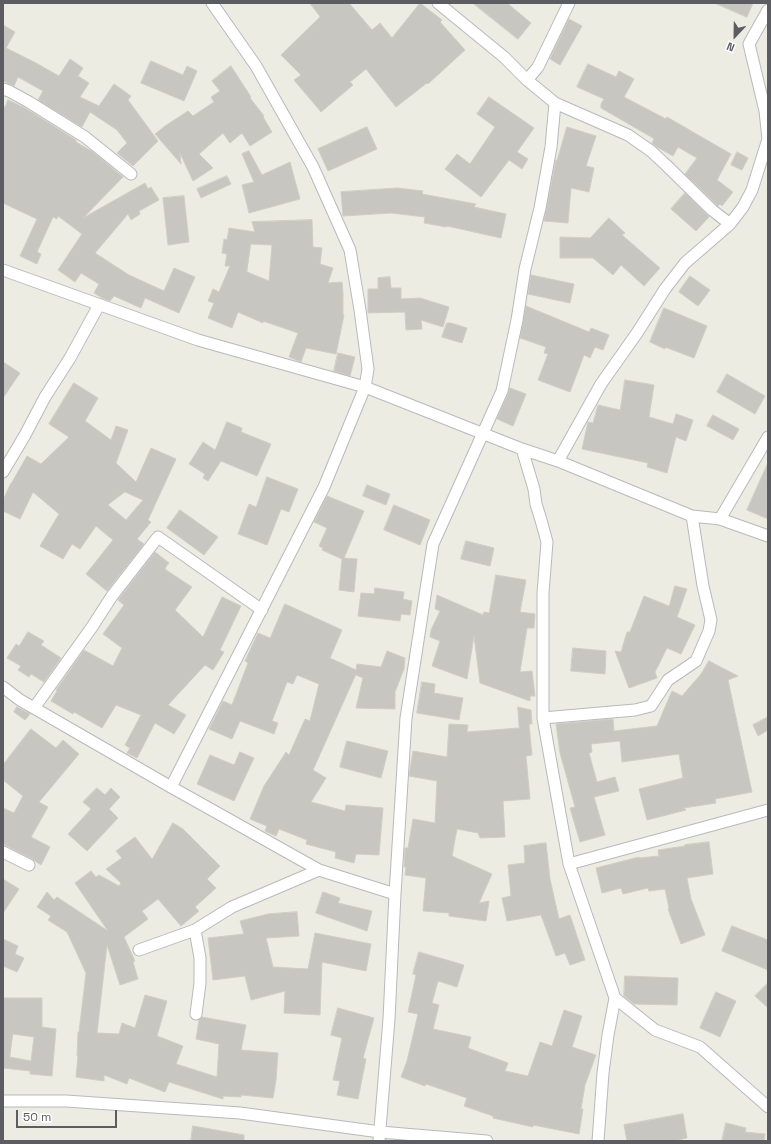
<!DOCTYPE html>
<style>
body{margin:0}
#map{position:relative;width:771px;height:1144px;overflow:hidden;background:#ecece3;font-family:"Space Grotesk",sans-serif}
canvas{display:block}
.frame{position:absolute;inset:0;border:4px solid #5b5d62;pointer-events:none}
.north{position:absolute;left:715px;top:16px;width:40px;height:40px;-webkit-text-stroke:3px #fff;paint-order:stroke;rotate:202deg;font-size:11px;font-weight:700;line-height:16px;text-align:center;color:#5b5d62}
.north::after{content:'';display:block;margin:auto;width:14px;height:18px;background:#5b5d62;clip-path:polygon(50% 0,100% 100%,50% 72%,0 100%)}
.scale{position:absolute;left:16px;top:1110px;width:101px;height:18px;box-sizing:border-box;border:2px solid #5b5d62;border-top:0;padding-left:5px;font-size:12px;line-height:14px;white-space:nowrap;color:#5b5d62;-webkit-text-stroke:3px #fff;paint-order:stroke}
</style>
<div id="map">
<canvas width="771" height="1144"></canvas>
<div class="frame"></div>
<div class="north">N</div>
<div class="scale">50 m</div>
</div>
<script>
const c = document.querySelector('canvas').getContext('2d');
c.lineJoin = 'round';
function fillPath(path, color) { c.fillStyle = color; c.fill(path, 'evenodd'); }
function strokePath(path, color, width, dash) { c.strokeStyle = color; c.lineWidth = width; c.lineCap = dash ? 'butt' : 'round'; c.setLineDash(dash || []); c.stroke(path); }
const building = new Path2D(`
 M310,3H349L372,30L380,23L392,38L420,3L442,20L440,22L465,50L428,84L427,83L396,107L366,69L350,82L353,85L321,112L294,80L301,75L281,55L320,17Z
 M473,3H507L531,23L518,39Z
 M715,3H753L747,17Z
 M569,19L582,26L560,65L550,59Z
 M3,25L15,32L6,48L36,63L59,76L70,59L83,68L78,76L89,83L80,97L99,106L114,84L131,96L128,100L158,141L133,166L117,153L127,143L117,130L90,112L82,127L38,100L43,91L18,77L14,86L3,81Z
 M151,61L183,75L187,66L197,71L184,101L141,83Z
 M588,64L616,77L619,71L634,79L624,97L666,119L667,117L731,154L717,180L733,192L722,206L720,204L718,206L717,205L685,174L697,158L678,147L673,156L657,147L652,143L654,139L653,138L601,108V104L604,99L577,87Z
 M231,66L251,97L250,98L264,116L263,117L272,132L250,146L242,133L230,143L223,133L199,154L213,168L193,181L180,153L181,164L155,134L165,126L188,111L193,116L214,102L211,97L220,91L212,81Z
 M489,97L534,128L517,152L528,159L522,169L509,160L481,197L445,169L457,154L470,164L495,127L477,114Z
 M8,100L25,108L76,140V142L93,152L123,177L83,218L145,183L148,189L151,187L159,200L139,211L140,214L131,220L128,214L95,253L129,275L164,291L174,268L195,277L179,313L145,298L141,308L114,296L110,301L102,298L94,293L99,284L81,273L75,282L58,270L82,234L58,216L57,219L53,217L37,252L41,254L37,264L20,256L37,219L3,203V106L5,107Z
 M367,127L377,149L328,171L318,149Z
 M567,127L596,136L586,166L594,168L589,192L571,188L568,223L544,221L556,160H557Z
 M249,151L262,175L290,162L300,199L249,213L242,185L254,182L242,154Z
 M737,152L748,158L742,170L731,165Z
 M227,176L231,184L201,198L197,189Z
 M398,188L423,191L422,194L476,204L474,207L506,214L501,238L447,226L446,227L424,223L425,217L391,213L343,216L341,192Z
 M685,193L709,217L696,231L671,209Z
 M184,196L189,242L168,245L163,198Z
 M609,218L625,233L622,235L660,268L644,286L621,265L613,275L593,258H560V237L590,238Z
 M312,220L313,247L322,248L320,264L333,268L328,283L342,282L343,293V315H344L336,354L306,348L301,362L299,361L289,357L298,333L263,321V323L238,312L232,328L208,318L214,303L208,301L213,289L219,292L230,266H225L227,254L222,253L224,239L227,240L229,228L255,232L252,222ZM251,244L272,245L269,281L247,272Z
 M531,275L574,284L570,303L528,294Z
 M690,276L710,290L698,306L679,292Z
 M390,277L391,288H401V299L420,298L449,307L443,327L421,320L422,329L406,330L405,312L368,313V289H378V278Z
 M526,306L589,332L591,328L609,335L603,350L595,347L590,358L584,355L570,392L538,380L548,354L544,353L546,347L520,338Z
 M664,308L707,326L694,358L665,347V349L650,342Z
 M447,323H451L467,328L462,343L442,337Z
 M338,353L355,357L350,376L334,371Z
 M3,362L20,373L3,398Z
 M727,374L765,396L755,414L717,392Z
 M625,380L654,385L649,417L673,424L676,414L693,420L686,441L676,437L667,473L647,467L648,463L582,449L588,422L593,423L598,405L620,410Z
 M74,383L98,398L85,421L111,440L116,426L128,430L116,463L136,482L151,448L176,459L148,520L151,522L137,539L144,544L107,591L86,574L113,540L96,526L80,549L72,544L63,559L40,546L59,514L33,492L20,519L3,511V500L11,483V484L27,456L41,464L69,437L49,424ZM125,492L143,500L126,520L108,505Z
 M510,388L526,394L513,426L497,419L508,394Z
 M713,415L739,429L733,440L707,426Z
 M227,422L242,428L241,432L271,444L257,476L221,461L208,481L203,478L205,474L189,464L203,442L215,450Z
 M768,463V519L747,510Z
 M267,477L298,489L289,512L281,509L267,545L238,534L249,504L256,507Z
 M367,485L390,494L386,505L363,496Z
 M327,496L364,511L344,558L357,559L354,592L339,590L342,559L322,550L323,548L319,546L327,528L314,522Z
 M394,505L430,520L420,545L384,530Z
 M180,510L218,537L204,555L167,528Z
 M466,541L494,548L490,566L461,559Z
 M155,552L169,563L165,568L166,570L192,587L175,610L203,637L222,597L241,606L220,650L224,652L213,670L205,665L168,705L186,715L174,734L155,723L137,758L127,753L130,748L125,745L141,715L116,705L102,728L74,712L73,714L51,701L57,691L56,690L84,650L113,666L122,648L103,634L124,605L118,600Z
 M496,575L526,580L520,612L535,614L534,628H527L520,672L532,671L535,696H530V701L480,683L474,636L467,679L432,666L440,641L430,637L431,630L440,611L435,609L437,595L483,615L484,612L489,613Z
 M675,586L687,589L677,617L695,625L681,654L667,648L655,672L657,678L629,688L615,651L621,652L627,632H630L644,596L669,606Z
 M375,588L404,592L403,599L412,601L410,615L401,614L400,621L358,616L361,593L374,594Z
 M285,604L342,630L330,658L356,670L357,664L381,667L387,651L405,658L404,669L395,692V709L356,708L363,678L356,675V674L313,770L326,778L311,802L345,811L346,805L383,808L379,855L356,854L354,863L335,858L336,852L306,844L307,840L279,829L276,836L265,831L267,826L250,819L264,786L286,752L289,755L305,719L310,721L319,684L297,675L293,684L287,682L272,721L278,723L274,734L240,721L232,739L209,729L223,701L232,705L248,663L245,661L258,633L270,638Z
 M28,632L44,641L41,645L61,658L44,682L31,674L29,677L18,670L21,666L7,658L16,644L19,646Z
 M573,648L606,651L605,674L571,671Z
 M709,661L738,676L728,680L752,792L715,799L716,803L684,808L686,810L647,820L639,789L683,778L679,754L622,762L620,741L591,744L592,752L589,753L597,782L615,777L619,791L594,797L605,835L580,842L570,808L575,807L560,753L556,724L613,719L614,731L657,726L672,691L682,696L701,674Z
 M422,682L435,684L434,693L463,698L459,720L417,713Z
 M17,707L30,714L25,720L14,712Z
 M518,707L531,710L532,724H529L532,755L526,756L530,799L503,801L505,837L480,838L478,833L457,829L452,856L492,874L479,903L489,901L486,921L449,916V913L423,911L426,878L405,875L406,867H404L405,848H408L413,819L435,823L437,781L409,776L413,751L447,757L449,724L468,725L467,732L519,728Z
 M768,717V730L758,736L753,725Z
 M31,729L56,748L63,740L79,754L39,802L48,807L31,837L50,847L41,865L32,859L3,844V808L14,813L23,796L3,780V765Z
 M347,741L388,751L381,778L340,767Z
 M240,752L254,758L234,801L197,784L210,755L234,765Z
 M97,788L105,795L111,788L120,797L109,809L118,818L87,851L68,834L91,809L83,802Z
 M173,823L183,829L220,866L207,879L216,888L195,907L199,911L181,926L158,899L142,911L148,919L124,937L135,961L133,962L138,979L120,985L107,945L97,1033L119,1034L122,1023L135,1028L145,995L167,1001L157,1036L183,1046L176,1064L217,1077L219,1044L196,1039L199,1020L202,1017L246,1025L241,1050L278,1053L276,1080L273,1098L241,1095V1097L223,1096V1099L169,1082L165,1092L129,1078L127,1084L104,1075V1081L76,1077L78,1056H77L78,1032H79L86,973L67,932L48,920L51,916L37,907L47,892L54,900L57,897L108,931L75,883L91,871L96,877L99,875L119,886L121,883L106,869L122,858L116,851L135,837L152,859Z
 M709,842L713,874L687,878L691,899L705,935L681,944L668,909L669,908L665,889L649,891L648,888L623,894L621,888L602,893L596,868L639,857V858L659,856L658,850L685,846V845Z
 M546,843L550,879L559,919L570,915L585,960L570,965L565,953L556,956L541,915L507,921L502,898L511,896L508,865L525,863L524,846Z
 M3,879L19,889L3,913Z
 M323,892L340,898L338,903L372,911L367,931L316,913Z
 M297,912L299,936L266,938L273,967L308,969L315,933L371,944L366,971L322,962L320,1015L284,1013L285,991L251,1000L245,976L213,980L208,938L244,934L240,921L268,914Z
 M732,926L768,940V970L722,951Z
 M3,939L18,946L15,954L24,958L17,972L3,966Z
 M419,952L464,965L457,987L438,981L432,1003L439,1005L433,1029L471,1037L468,1048L508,1063L505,1071L528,1076L540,1042L552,1046L564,1010L582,1016L572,1047L596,1055L585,1085L581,1109H583L579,1134L533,1125V1127L493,1118V1116L464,1106L467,1098L426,1084L425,1086L401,1077L407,1061L418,1014L408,1012L416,975L413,974Z
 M625,976L678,978L677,1005L634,1004L624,996Z
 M768,983V1008L755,996Z
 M716,992L736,1001L720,1037L700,1028Z
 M3,998H42V1027L56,1029L52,1076L30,1074V1071L3,1068ZM13,1034L34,1037L31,1061L10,1057Z
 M338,1008L374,1018L363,1058L366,1059L358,1099L337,1095L340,1081L333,1080L342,1038L331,1035Z
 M683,1114L687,1138L674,1141H627L624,1125Z
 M726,1123L746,1128L745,1132L765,1134L764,1141H722Z
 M193,1126L244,1135V1141H191Z`);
fillPath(building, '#c8c6c0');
strokePath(building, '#d0cec2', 1);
const minor = new Path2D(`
 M527,80L538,67L569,3
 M3,89L9,91L29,102L85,137L131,174
 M555,103L628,135L651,151L666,165L712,210L730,224
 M3,270L198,340L365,387L522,449L558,461L692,516L720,519L768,536
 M522,449L534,489L536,504L541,520L547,542L543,593V718L569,864L615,998L608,1035L603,1073L598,1141
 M558,461L601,384L637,333L665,289L685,263L730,224L743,207L752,190L768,139L765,111L749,44L768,10
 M3,472L25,435L45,397L70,358L99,305
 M720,519L768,437
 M3,687L20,700L34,708L171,787L319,870L395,894
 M34,708L92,627L112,596L158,537L262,610
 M543,718L635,710L651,706L668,680L696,661L709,631L711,620L703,586L692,516
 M171,787L324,487L365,387L368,369L360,310L350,250L313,167L256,66L212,3
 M3,852L29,865
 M569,864L768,810
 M139,950L195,930
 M615,998L655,1030L700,1047L768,1107
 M196,1014L200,983V958L195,930L232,907L319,870
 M3,1101H66L240,1113L380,1132L487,1141
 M379,1141L389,1019L395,894L406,718L433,544L502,391L517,320L525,269L540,208L551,147L555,103L527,80L504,57L438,3`);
strokePath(minor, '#b8b9be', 13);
strokePath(minor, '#fff', 11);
</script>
